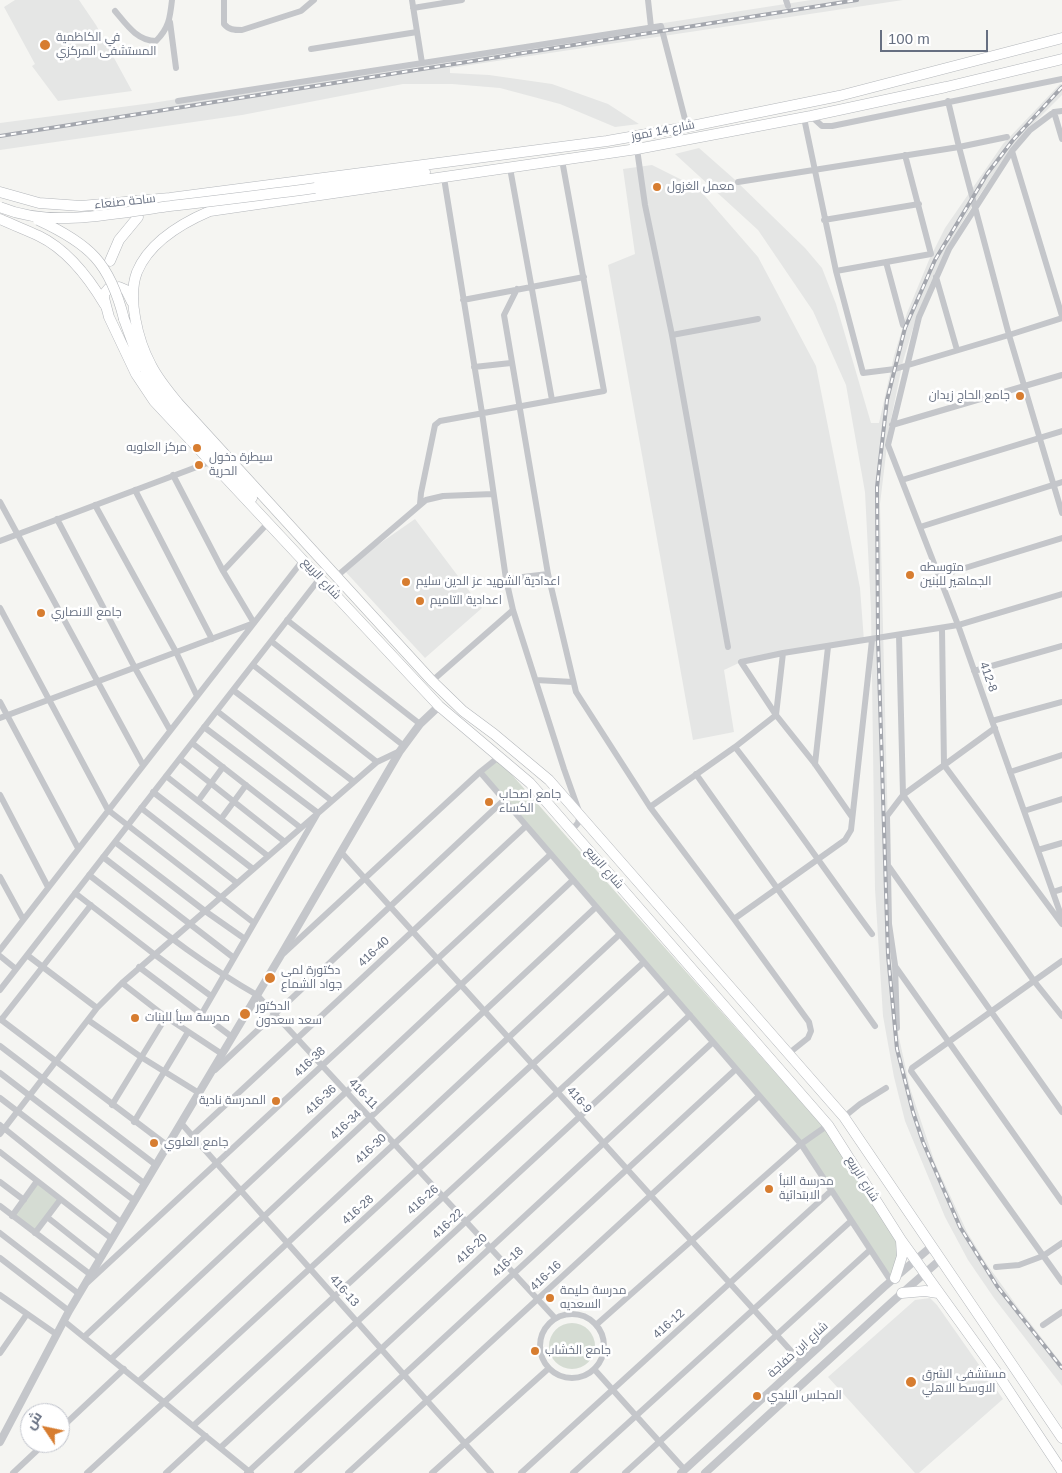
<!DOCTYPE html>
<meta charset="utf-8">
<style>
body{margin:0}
#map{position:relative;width:1062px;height:1473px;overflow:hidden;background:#f5f5f2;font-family:Helvetica,Cairo,sans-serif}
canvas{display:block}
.north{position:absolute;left:20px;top:1403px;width:50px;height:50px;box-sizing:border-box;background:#fff;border:1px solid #c2c5cd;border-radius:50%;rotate:304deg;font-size:14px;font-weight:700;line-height:20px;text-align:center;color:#666f81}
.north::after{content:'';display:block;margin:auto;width:18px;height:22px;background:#d77d30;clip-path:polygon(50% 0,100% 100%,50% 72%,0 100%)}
.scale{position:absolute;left:880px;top:30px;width:108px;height:22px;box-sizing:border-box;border:2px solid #666f81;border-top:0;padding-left:6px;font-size:15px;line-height:18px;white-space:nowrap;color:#666f81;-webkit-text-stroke:4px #fff;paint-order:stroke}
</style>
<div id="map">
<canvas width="1062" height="1473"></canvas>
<div class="north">ش</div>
<div class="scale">100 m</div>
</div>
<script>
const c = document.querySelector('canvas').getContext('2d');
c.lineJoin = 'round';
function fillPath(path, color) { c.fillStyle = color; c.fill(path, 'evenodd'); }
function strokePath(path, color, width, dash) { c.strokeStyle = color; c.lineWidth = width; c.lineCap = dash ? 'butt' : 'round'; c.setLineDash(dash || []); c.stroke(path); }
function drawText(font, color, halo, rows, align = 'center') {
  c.font = font + ' Helvetica,Cairo,sans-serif'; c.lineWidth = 5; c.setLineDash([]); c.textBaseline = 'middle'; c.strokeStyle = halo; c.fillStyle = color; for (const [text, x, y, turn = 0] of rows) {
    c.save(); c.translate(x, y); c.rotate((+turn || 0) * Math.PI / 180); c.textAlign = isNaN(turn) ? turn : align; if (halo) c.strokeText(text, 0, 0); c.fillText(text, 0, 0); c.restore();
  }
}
fillPath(new Path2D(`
 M15,0H79L96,25L132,91L58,101L32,66L35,64L4,7Z
 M811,0H903L450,68V73L489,75L552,84L608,104L639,124L615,127L560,104L500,88L452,84H403L242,115L0,150V123L152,103Z
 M1060,84H1062V95L1027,130L1010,150L969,211L946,249L917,315L903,361L889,429L880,504L891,956L898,1033L910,1088L935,1163L967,1232L986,1263L1017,1306L1062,1364V1386L994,1298L968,1260L945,1217L905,1121L894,1077L883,1016L875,889L871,609L865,492L846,385L813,311L758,230L675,154L699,148L733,178L805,248L822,268L836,304L871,423H879L894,356L907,313L929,260L945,228L1003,144Z
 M652,165L698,188L758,257L816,366L860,588L864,641L741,662L724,670L734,732L693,740L608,265L635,254L623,169Z
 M415,519L482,608L425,658L343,569Z
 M930,1298L937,1305L1003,1399L919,1473H915L828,1377L915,1300Z`), '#e5e6e5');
fillPath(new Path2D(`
 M498,759L826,1130L898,1241L900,1255L891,1279L805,1147L482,772Z
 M37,1183L58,1200L35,1231L15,1216Z
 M549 1346a23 23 0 1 1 46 0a23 23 0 1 1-46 0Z`), '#d5dcd3');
const primary = new Path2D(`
 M1062,59L946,87L811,116L637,149L210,211C182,223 149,243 137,272C127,298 138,341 151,365C158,379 168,391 178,403L432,681L463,711L494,734L549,780L844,1117L1062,1438
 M315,188L425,172
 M0,192L39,203L81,206L170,198L607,141L687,127L839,96L1062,38
 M110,261L119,240L138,217
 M119,287L126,290L132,302
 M109,288L104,294V298L109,317L136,374L154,401L439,706L530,783L828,1125L901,1240L999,1376L1062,1471
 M124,319L136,352L152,383L184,422L244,486L252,498
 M895,1278L902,1256L901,1241
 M902,1293L925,1291L938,1293`);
const trunk = new Path2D(`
 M0,219C13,225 26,230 39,236C68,250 89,278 105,305`);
strokePath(primary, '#b4b7bb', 11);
strokePath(trunk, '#b4b6ba', 11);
strokePath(new Path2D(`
 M224,0V24C229,30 234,30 242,30L301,11L314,0
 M412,0L422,63
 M648,0L651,27
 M786,0L788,6
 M413,8L462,0
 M115,11C126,24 137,41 156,41C169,28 170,18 172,0
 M170,22L176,68
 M311,49L417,32
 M178,101L661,26L687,127
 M948,101L959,147L1009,335L1062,513
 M1062,111L1054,112L1030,130L1012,151L949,249L919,317L888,445L958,625L1062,918
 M1054,112L1062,139
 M811,116L822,126H832L1062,79
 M804,118L836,271L863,373L895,369L1009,335L1062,318
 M637,149L645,205L672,335L728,647
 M1012,151L1062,316
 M510,168L552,400
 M444,178L482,413L506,579L513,610L564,769L580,814L578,823L571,831
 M738,182L959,147L1007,137
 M824,220L919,204
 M886,262L903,325
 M836,271L931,254L905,155
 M936,277L957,350
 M517,289L504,315L548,574L576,692L650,807L734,919L809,1022L811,1031L808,1038L788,1054
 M463,300L584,277
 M672,335L758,319
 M474,367L511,363
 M892,425L1062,375
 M902,480L1062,431
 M135,490L212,639
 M0,502L143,765
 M420,504L421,493L435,425L440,421L604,391L562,160
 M95,505L176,652L197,696
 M57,519L135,668L170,730
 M920,527L1062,482
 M0,541L210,462
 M223,571L268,523
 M337,576L426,500L443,496L493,494
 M939,576L1062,538
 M506,579L548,574
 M0,608L108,810L254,923
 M287,620L420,724
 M942,629L944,765L1062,924
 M899,635L903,795L1034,981L1062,1016
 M271,641L404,746
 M253,665L377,762
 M974,671L1062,646
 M536,680L573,682
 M432,681L513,610
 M233,690L354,782
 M0,702L78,848
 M217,711L332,801
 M0,718L254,623L223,571L173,475
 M992,721L1062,702
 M192,743L301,828
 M735,747C783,808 826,872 872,934
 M180,759L285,842
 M815,764L828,647
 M480,772L801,1144L891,1281
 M1010,772L1062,755
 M696,774L875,1026
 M166,776L268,856
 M153,792L253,869
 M0,795L48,887
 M198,801L223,767
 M650,807L735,747L776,715L783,653
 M141,808L237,883
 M1024,811L1062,799
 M852,817L815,764L776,715L741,662L783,653L958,625L1062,594
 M221,819L246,785
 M115,842L205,911L245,939
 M1038,850L1062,843
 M341,852L801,1362
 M103,857L234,958
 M887,864L1062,1112
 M89,875C144,917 197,961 257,995L555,1318
 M0,877L23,919
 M1053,892L1062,889
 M75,893L154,954L211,996
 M734,919L845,840L851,830L872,640
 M0,950L303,560
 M284,953L480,772L500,756
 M27,955L97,1008
 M0,956L16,969
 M1062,961L912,1068L911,1071L1062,1282
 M895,966L1062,1202
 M139,967L232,1037
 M122,983L166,1017L222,1054
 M0,990L320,578
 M201,1015L318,813L204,727
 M0,1019L168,1146
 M1,1020L91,905
 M88,1020L141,1057L199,1093
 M897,1028L895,965L889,924L887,816L903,795L995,728
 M0,1046L156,1165
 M215,1070L504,800
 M0,1073L145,1184
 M0,1098L135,1201
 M112,1105L166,1017
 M844,1117L860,1104L886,1088
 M134,1122L188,1032
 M181,1123L491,1473
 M0,1125L122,1223
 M0,1134L97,1008L122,983L377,762L400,751
 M192,1136L526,826
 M0,1152L112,1239
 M0,1182L24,1200
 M0,1206L91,1275
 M12,1216L37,1181
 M47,1217L100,1259
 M0,1233L79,1294
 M35,1233L60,1200
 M0,1258L69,1311
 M996,1267L1019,1265L1043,1256L1062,1243
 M88,1282L551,854
 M0,1295L56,1334
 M540 1346a32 32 0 1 1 64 0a32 32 0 1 1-64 0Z
 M64,1321L251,1473
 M596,1325L801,1144L828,1125
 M1043,1325L1062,1312
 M84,1337L573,880
 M0,1353L27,1314
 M111,1359L596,907
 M594,1369L684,1469
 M139,1381L620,934
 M193,1426L668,991
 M60,1429L124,1369
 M220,1448L690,1015
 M13,1473L45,1443
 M87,1473L644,962
 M166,1473L206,1436
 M247,1473L713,1042
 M297,1473L736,1069
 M348,1473L759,1096
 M432,1473L548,1369
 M521,1473L831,1191
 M573,1473L851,1221
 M625,1473L870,1250`), '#c4c6ca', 6);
strokePath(new Path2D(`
 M0,1442L69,1311L281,955L400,751L420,724L439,706
 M681,1473L884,1287L932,1246
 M705,1473L892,1302L941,1259`), '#c4c6ca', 8);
strokePath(primary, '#fff', 10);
strokePath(trunk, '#fff', 10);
const rail = new Path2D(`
 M1062,87L1013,140L987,174L935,260L905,328L887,400L877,487L878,639L888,955L897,1049L913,1112L923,1142L960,1227L997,1286L1062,1368
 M0,136L857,0`);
strokePath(rail, '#a4a7ae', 4);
strokePath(rail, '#fff', 2, [5.5]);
const primaryBridge = new Path2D(`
 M0,207C51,228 110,214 163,207C213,201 264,195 315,188
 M38,220C90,244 110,263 124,319`);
strokePath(primaryBridge, '#b4b7bb', 11, []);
strokePath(primaryBridge, '#fff', 10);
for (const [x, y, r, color] of [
 [45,45,6,"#d77d30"],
 [657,187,5,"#d77d30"],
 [1020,396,5,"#d77d30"],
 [197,448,5,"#d77d30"],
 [199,465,5,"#d77d30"],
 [910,575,5,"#d77d30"],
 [406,582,5,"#d77d30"],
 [420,601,5,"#d77d30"],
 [41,613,5,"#d77d30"],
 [489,802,5,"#d77d30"],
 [270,978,6,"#d77d30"],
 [245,1014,6,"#d77d30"],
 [135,1018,5,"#d77d30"],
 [276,1101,5,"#d77d30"],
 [154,1143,5,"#d77d30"],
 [769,1189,5,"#d77d30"],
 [550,1298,5,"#d77d30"],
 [535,1351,5,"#d77d30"],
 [911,1382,6,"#d77d30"],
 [757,1396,5,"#d77d30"]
]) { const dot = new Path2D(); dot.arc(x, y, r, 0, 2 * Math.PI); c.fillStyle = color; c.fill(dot); strokePath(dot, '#fff', 2); }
drawText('12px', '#666f81', '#fff', [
 ["في الكاظمية",56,38],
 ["المستشفى المركزي",56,52],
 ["معمل الغزول",667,187],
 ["جامع الحاج زيدان",1010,396,"right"],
 ["مركز العلويه",187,448,"right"],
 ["سيطرة دخول",209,458],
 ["الحرية",209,472],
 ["متوسطه",920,568],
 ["الجماهير للبنين",920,582],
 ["اعدادية الشهيد عز الدين سليم",416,582],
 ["اعدادية التاميم",430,601],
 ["جامع الانصاري",51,613],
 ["جامع اصحاب",499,795],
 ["الکساء",499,809],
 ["دكتورة لمى",281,971],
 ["جواد الشماع",281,985],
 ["الدكتور",256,1007],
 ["سعد سعدون",256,1021],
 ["مدرسة سبأ للبنات",145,1018],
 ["المدرسة نادية",266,1101,"right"],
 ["جامع العلوي",164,1143],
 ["مدرسة النبأ",779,1182],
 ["الابتدائية",779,1196],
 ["مدرسة حليمة",560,1291],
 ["السعديه",560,1305],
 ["جامع الخشاب",545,1351],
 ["مستشفى الشرق",922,1375],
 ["الاوسط الاهلي",922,1389],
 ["المجلس البلدي",767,1396]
], 'left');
drawText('12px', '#666f81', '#fff', [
 ["شارع 14 تموز",663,131,-11],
 ["ساحة صنعاء",125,202,-6],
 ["شارع الربيع",321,579,47],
 ["412-8",988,677,71],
 ["شارع الربيع",604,868,49],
 ["416-40",374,952,-43],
 ["416-38",310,1062,-43],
 ["416-11",363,1094,47],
 ["416-36",321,1100,-43],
 ["416-9",579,1100,48],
 ["416-34",346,1125,-43],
 ["416-30",371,1149,-43],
 ["شارع الربيع",862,1179,58],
 ["416-26",423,1200,-42],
 ["416-28",358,1210,-42],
 ["416-22",448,1224,-43],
 ["416-20",472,1249,-43],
 ["416-18",508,1262,-43],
 ["416-16",546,1276,-43],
 ["416-13",344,1291,49],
 ["416-12",669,1324,-42],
 ["شارع ابن خفاجة",798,1350,-42]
]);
</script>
